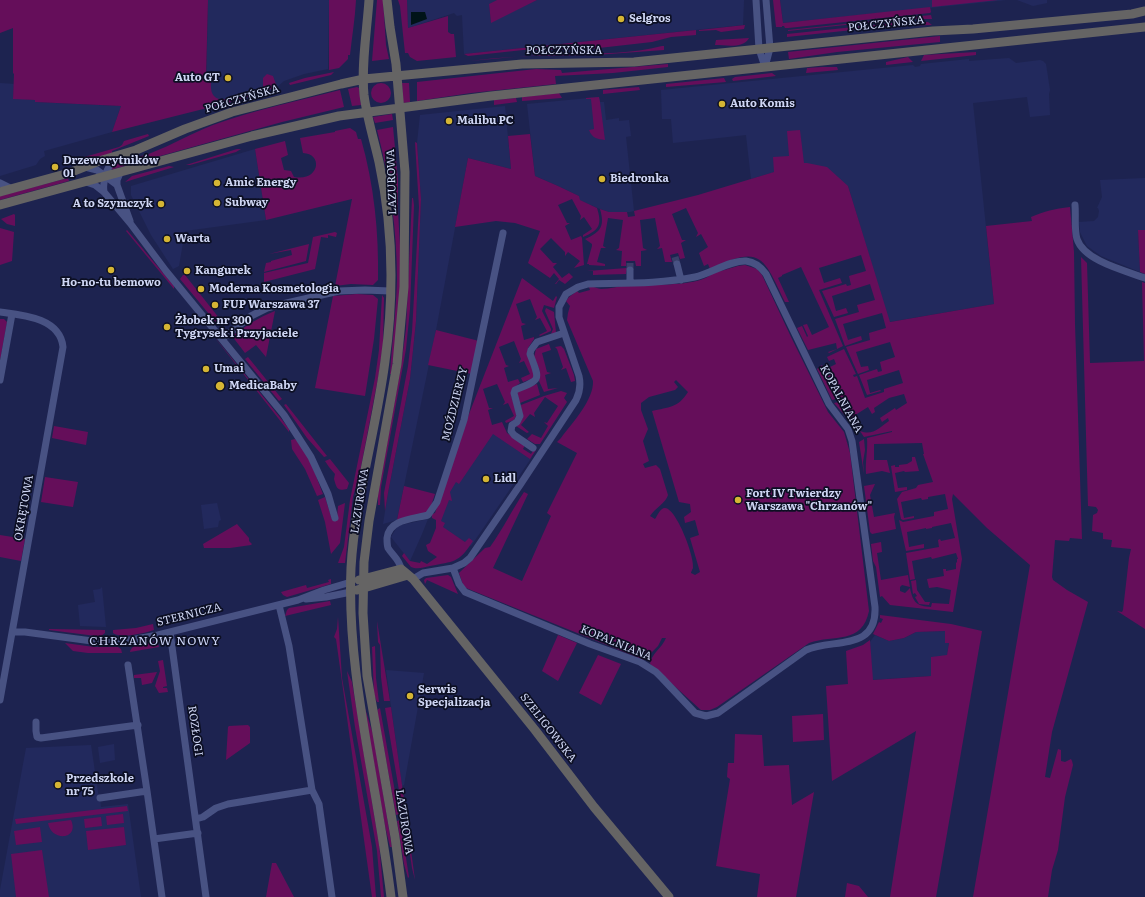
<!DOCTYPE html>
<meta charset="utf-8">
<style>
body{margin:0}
canvas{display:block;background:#1d2350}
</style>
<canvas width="1145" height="897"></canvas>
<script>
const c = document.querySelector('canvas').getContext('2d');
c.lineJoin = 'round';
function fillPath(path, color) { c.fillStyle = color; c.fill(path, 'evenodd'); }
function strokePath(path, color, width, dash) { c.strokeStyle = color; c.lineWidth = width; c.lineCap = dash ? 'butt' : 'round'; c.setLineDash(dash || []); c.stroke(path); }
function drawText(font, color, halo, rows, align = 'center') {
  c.font = font + ' Literata,serif'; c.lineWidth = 3.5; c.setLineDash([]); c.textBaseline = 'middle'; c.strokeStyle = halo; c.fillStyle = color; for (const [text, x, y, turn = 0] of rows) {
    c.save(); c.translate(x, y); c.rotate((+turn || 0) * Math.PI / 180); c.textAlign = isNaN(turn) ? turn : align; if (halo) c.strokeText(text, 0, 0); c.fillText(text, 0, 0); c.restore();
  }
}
fillPath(new Path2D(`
 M208,0H329L328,69L304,74L284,81L276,88L239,100H206Z
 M407,0H497L489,4L491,22L537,0H744L743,25L464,54L462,15L457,16L454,13L408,28Z
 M780,0H1006L783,23Z
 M1017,0H1047V3L1033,6Z
 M1009,58L1016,63L1040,60L1043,61L1046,64L1050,90L1049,94L1050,115L1030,117L1027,97L973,103L994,304L889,322L848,186L789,156L775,172L751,179L746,135L673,143L671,119H662L661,90L913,65L915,67L920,66L921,64L969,59V61Z
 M0,83L14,84L13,98L35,100V102L121,106L112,132L44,151L45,156L40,159L36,165L0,176Z
 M599,97L600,102H604L606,120L619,118V121L629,120L631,136L626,137L634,211L630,212H609L600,209L579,200V196L558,186L535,176L527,104Z
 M505,106L511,169L468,158L436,330L397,520L383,524L388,493L410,379L416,321L421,199L417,143L420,115Z
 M255,149L266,220L185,231L179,266L173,269L151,235L131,195V186Z
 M1145,178V230L1138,231L1140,272L1101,256L1087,246L1080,232L1079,222L1094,221L1098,217L1099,211L1098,208H1097L1102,197L1100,180Z
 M476,417L532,457L471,546L437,524Z
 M217,503L221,520L219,521L218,527L204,529L201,505Z
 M428,519L422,534L410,561L391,537L397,527L401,525Z
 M102,587L106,627L80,626L78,605L95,602L93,590L100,589Z
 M945,631V643H949L947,656L931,676L872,680L870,642L875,635L889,641L904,638L916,632Z
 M386,670L424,673L404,785L402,786Z
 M114,744L115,760L100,763L98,747Z
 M91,745L99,799H100L101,807L128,804L141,897H0V890L26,748Z`), '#22295d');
fillPath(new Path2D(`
 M0,0H208L206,79H211C211,85 210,93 215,97C222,104 252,93 261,91L263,87V78L267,74L273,76L277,87L239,100L112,132L121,106L35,102V100L13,99L14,74L13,73V28L0,33Z
 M329,0H356C355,19 352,36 350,55H348V59L339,68L329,70Z
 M377,0H383L386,45L389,59L372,61Z
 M398,0H407L408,28L448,16V32L451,34H454L456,57L417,61L410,57L408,53H405L400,6Z
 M497,0H537L491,23L489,4Z
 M773,0H780L783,23L930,7L931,12L930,13L788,28H785L784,26H782V27H776Z
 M932,0H998L932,7Z
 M931,15L932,19H903L788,31V30Z
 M902,22H928L932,25L890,26L787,37V34Z
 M745,25L744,29L721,32L716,30L699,31V30Z
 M696,30V35L671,37L652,42L590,49L523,50L468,56L464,54Z
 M940,36V42L837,52L789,59L788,52Z
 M749,38C743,49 726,45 715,45L716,40Z
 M662,46H664V50L595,55L525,56L469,61C503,57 537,55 570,54C600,53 633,54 662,46Z
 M976,52V55L921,61L924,55Z
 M908,57L913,62L886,65V62Z
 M668,64V67L613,73L555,76L556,84L471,93L417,101V82L536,69L561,70L562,73Z
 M822,67H837L838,70L806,73L807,68Z
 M334,72L331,75L290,85L289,83L305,78Z
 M772,73L776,76L733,81L732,79L735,77Z
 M724,78L726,82L666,87V84Z
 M402,83H409L410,102L404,103L403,101Z
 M371 93a10 10 0 1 1 20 0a10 10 0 1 1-20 0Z
 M357,87L359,88L361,105L352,106L348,89Z
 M639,87L640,90L603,94V90Z
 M340,90L344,107L282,122L110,170C116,159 139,158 151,153C172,145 192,133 213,125C254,110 298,101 340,90Z
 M559,93L562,98L522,101V97Z
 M599,97L600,102L605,140C597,139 592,138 589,130L594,129L591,99H586V98Z
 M516,98L517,102L494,105V100Z
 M392,114L393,120L375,123L373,117Z
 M393,127L398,180V211L400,246V297L398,326L391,374H390C392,343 396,312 397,280C397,230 390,179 377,130Z
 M350,128L356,132L358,139H361C374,184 379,233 378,280L373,285L351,284L335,286L352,199L266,220L255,149L285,141L288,155L281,158L284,170L291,171L294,177C319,182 324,154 303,153L300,138L335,132V131Z
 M800,130L804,163H807L827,167L848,186L890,322L994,304L986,226L1032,221L1031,217C1045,211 1054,209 1070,207L1074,252L1075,324L1082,539L1070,538L1069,541L1055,540L1052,577L1053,580L1067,590L1088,602L1052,732L1045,777L1050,778L1058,749L1061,750V761L1065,762L1071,759L1072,761L1073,765L1065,797L1058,850L1052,870L1048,897H973L1030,565L987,528L953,494L952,499L962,559L953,612L890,605L882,596L880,597L876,567L873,561L871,544L881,542L882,552L877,553L881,580L908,575L910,587L902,585L900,587V591L905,593L910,588C913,603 917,606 931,607L932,603L949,604L951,590L937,587L929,588L927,579L944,576L943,569H946V571L956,569V563L957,562V559H958L956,553L932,559L931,557L912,561L915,579L910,580L906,553L939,547L938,540L940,539L941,541L955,538L951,523L932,527V528L926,529V528L907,532L909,547L924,544V548L906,551L899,520L903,522L934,516V512L948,509L945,494L928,497V499L922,500L921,498L901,502L904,518L914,516V518L903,520L901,519L897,499L902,492L916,488L918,485L933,482L923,454H924L922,443L874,444V460H887L890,473L882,471L866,474C865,461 868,451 867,438L892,432V431L864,437L860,431C873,436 879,428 889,421L888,418L882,422L880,418L895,408L896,410L907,403L904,394L889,398L874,408L875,412L872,414L868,407L852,417L858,425L855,427L834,403L839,402L841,406L846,404L843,397L832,400L817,369L822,365L824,370L836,364L834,359L829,361L827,357L844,349L856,374L853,375L854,377L857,376L865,398L884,392V389L903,383L899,370L867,380L870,393L880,390L881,391L867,395L859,375L877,369L878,372L882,371L880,362L895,357L890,342L856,352L861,367L868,366L869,370L858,374L846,347L870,340L869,333L886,328L882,313L843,324L848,340L861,336L862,340L845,346L835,319L859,312L857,305L875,300L870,284L832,296L836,311L846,308L848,313L834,317L822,291L846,284L847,286L851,285L849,276L866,271L861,255L819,268L824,283L840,278L842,283L819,290L843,346L829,353L828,352L837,349L836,343L808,350L797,328L802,326L807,337L808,336L803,325L807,324L812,335L829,327L801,267L782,275V276L778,278L789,302H785C763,257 762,244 710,269L708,264L704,266L699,253L708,247L701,234L696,237L698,233L686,208L672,214L682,240H686L681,243L685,258L680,259L678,253L670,255L672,262H665L662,248L657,249L660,246L655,218L640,220L643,248L647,250L641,251V266H636L635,261H626V266H621L622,251L616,250L619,248L623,220L608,218L603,246L606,248H601L597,262L605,264V266L589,265V264H587L592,246V244L585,239C601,232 605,226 600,209L609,212H627L628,217L635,216L634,211L698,195L774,172L773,157L789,156L787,131Z
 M148,134L149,136L112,151V153L72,164L74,160L119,147L122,145L124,141Z
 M530,134L535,176L558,186L579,196L580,200L597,208C602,224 600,230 583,237V235L592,229L584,217L580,220L581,216L572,199L558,205L567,223H570L565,226L571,240L581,236L582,238L584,265L574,268L580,261L568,252L565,256V252L551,238L540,249L553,263H557L553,267L562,278L569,273L573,277L565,284L559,280L556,284H555L559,279L554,273L550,278L528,263L540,231L515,223L496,221L455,227L468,158L511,169L508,136Z
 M415,142L417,143L421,199L416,321L410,379L388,493L385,511L384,493L408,366L412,332L419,207Z
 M237,149H241L236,152L190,165H186Z
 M169,166L174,167L125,182L132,176Z
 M68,178L69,181L0,200V196Z
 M412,198H413L414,205L410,309L406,349L381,487L380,505H378V494L401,366L406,329Z
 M14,214L15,215V226L7,224L1,219Z
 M0,228L14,232L12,261L0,265Z
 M127,230L174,286V289L126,231Z
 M1138,230H1145V274L1140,272Z
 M335,232L337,233L336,237L328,235V238L321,237L315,269L264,282V273L308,263L313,237Z
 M309,244L306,261L264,272L266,263L271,262V261L292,255L291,250L269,254Z
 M1081,257L1087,263L1090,363L1144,361L1142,282L1145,283V629L1117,611L1122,612L1123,610L1129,558L1131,549L1111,547L1112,540L1103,539V533L1092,531L1093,515L1097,513L1098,510L1096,507L1088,506Z
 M745,265L757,269L762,275L791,337L828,412L844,432L850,453L869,611C862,645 834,634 809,643L717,707L710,710H701L650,664C651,654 662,648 666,638H662L658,646L644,660L466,588L463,585L459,573L485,548L490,547C503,529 512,510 524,492L528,494L493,568L522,581L551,516L547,513L577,453L557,442L561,438C572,423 594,400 593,381L567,320L568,313L570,306L566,301L569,297L577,291L579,293L590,290L589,287C594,286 597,289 601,289C610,289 619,286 628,285C650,284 700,288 714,272L721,271L738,266ZM676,380L688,392C678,408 669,407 652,411L679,502L690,504L691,512L684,517L685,523L695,520L699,535L690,538L700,572L695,575L691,573C691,572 693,568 693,568C695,557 676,508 665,508C660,508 658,515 655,519L650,516C655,508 666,503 668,495L660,469L656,465L645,468L643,464L649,461L643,441L648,429L641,410V403L649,397L675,390L678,387L674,382Z
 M627,268L626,274L589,275H593V271H587Z
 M183,275H185L223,323L218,325L180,279Z
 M522,278L553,301L556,296L557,297L554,308L544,305L542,311L551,329V331L540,336L539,335L547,331L540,318L535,320L537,317L530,299L516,304L522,323L526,324L521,326L524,340L534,337V339L528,348L535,372L534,378L523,382L521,378L530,374L524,361L519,363L521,359L514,341L499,347L506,365L509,366L504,368L508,382L518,379L520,383L516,386L511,395L517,414L514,420L506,423L505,421L514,416L508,403L503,405L505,402L497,384L483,389L489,408H493L488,410L492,425L502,422L507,433L525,445L523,449L531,454L534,449L536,450L530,459L493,434L459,484L456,482L450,492L452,501L449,500L441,521L445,523L443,527L465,542L469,538L473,541C458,564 454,561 430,566C424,567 420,569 414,568L411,567L402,556L404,553L410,561L420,563L421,561L427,564L437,557L428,551L426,545L430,543L436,528V520L432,518V514L435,513L469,414Z
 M357,294L373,295L378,299L374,339L365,396L315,388L333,296Z
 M382,295L384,298L383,344L379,373L361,467L353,497L345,563H338L344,547L350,500L375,378L379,350Z
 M546,308L554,312L556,333L551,334L553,329L545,311Z
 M275,311L266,357L256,345L245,353L232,336C246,326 259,317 275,311Z
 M0,319H4L7,322L0,361Z
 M436,330L479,341L472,374L428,365Z
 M212,334L283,421L289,429V432Z
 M549,344L551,350L542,353L547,372L551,373L545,375L548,389L558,388L544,392L539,381L540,371L534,357L536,349Z
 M561,346L564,349L574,375L575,381L571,382L566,368L561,370L563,367L557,349L555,347Z
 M248,357L282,399L279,401L245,359Z
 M537,384L540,395L520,403L517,392L520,390Z
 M561,391L567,393L564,398L567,402L540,444H535L527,439L532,434L541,438L548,426L544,422L547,423L558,406L545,397L534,413L535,417L530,414L521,425L529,432L527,433L516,426C527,417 521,416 521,405L544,396Z
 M286,404L327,456L324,457L307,438L284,405Z
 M54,426L88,432L86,445L52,438Z
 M295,439C308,450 317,479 323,494L317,496L305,469L292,449L291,440Z
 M864,439L865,450L863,462L864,474L859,442Z
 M912,457H915L919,471L905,472L904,471L895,473L898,488L907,487V490L895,492L891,466L895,465V467H899V465L907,464L912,461Z
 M330,459L349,483L347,489C337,491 337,489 334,479L335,474L329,467L325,461Z
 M45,477L78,482L73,507L41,502Z
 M875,484L870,495L874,517L895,513L894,517L896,529L872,534L870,532L864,486Z
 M404,486L435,494L430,509L426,514L397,520Z
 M325,497L332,519L337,518L338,506L345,503L340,543L331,554L325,522L318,500Z
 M237,524L249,538V541L252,544L251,545L230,548H204L203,544Z
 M0,535L25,539L21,561L0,557Z
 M448,575L451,577L458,594L427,580L425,584L424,580L426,578Z
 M331,579V584L287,597L283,595L281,592L306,585L307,588L329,582L328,580Z
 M916,580L917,590L925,602H930L929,605L919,604L915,597L917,596L915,593L913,594L911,581Z
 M330,601L331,605L285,616L287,610L289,608Z
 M880,615L951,624L982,631L936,897H890L916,731L832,781L826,686L848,684L846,651L863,645L870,640L873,680L931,676V657L947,655L949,643H945V631L916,632L904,638L889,641L873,634L879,622L881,623L883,619L880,618Z
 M338,617L342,678L372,847L376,897H372L336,639L334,637L337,629Z
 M377,621L390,701H384L381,677L380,645L378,642Z
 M153,624L154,630C145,633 121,639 113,633V630L136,628Z
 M49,629L105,630V633L101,636H96L49,630Z
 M558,635L577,643L558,681L542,671Z
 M157,641L159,647L130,652C132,642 149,643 157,641Z
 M65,643L94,647H118L121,649L122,653H88L73,651Z
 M375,646L376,678L379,702H377L374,694L372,647Z
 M598,655L621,664L601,705L579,693Z
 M163,660L167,686L163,687V688H167L168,692L159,693L155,686L160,671L158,661Z
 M347,671L352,682L379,844L384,897H381L377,851L355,727Z
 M157,672L152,683L142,685L141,678H134V675Z
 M363,702L373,734L392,847H390L385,826Z
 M391,707L406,813L403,814L385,708Z
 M380,708L399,814L396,815L377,710Z
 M823,714L824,740L793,742L792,716Z
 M248,725L250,727V743L226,760L228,727L229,726Z
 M735,734L762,735L764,766L789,765L792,805L814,792L796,897H757L760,874L716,866L730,779L727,777L728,763H734Z
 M127,806L128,811L16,824L15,819Z
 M123,814L124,823L107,825L106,816Z
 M101,817L102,826L85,828L84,819Z
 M71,820C80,840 51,842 48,823Z
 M400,820L409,877L408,878L404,864L397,821Z
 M405,821H407L415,880L412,868Z
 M40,827L42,842L16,845L14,831Z
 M124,827L126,845L88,850L86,831Z
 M42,850L49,897H16L11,854Z
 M272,863H276L294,897H266Z
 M847,883L859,886L868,897H845Z`), '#650e5a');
fillPath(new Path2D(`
 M411,12H425L427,19L411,25Z`), '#001318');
strokePath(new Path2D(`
 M675,257L677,264
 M630,270V263`), '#383e68', 7, [7, 3.5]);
strokePath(new Path2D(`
 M756,0L759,49L765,67
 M765,67L770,48L766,0
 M85,167L97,170L117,185
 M120,173L117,180V185L130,221
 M86,182L95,185L104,192L130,223L166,271L284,415L311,457L328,494L335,518
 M0,183L12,189
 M104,192C102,178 108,166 116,156
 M1075,205C1076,216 1074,229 1077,239C1084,261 1126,271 1145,278
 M677,264L681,280
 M630,282V270
 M0,312C23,315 60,318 63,347L0,700
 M222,339L251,316L267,308L278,305L339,291L365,290L390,291
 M0,380L12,314
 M533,448L514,435L511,431L512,425L517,422L520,416L514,393L515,390C542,379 540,381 530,354L531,350L537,342L564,333
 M401,569C400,560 393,556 388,548C387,545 387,541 387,538C389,519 413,519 428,515L437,502L464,420L503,233
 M413,579L423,573L453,568L459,584L465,592L590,644L640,662L656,672L662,678L695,713L706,716L718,713L806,650C833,638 877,652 875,607L852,441L848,429L829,404L766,274C761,267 755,262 746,261C730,260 710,274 695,277C660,284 623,283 588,284L578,287L566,294L559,307V317L579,376C581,385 580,392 576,400L520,485L470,558L464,563L453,568
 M306,599L326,597L351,592
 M279,605L289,646L312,790L319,804L332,897
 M13,632H25L92,641H125L158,635L298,600L324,590L351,582
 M170,632L206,897
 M128,665L147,791L162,897
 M36,722V731L37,737L41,738L138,725
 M100,798L147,791
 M196,819L203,817L216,808L228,804L312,790
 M154,839L198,833`), '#485283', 7);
strokePath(new Path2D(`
 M369,0C367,30 361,66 364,95C367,118 374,140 379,162C387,199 391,237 391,275C391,304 389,333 385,361C376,431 355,498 351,568C348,638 360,707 372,776C379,816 386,856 391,897
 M387,0L390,27L396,64L405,172L404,287L397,364L369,521L364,562L363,613L367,676L395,837L403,897
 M0,192L69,173L99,161L136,150L185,129L232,112L341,84L364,79L522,64L634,62L933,31L973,29L1132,14L1145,11
 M0,205L252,136L339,116L491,96L1145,27
 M359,580L401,569L413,579L535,730L594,807L669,897
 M357,590L408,575`), '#656464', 9);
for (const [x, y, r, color] of [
 [621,19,4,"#d5b534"],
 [228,78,4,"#d5b534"],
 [722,104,4,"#d5b534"],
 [449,121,4,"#d5b534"],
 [55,167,4,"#d5b534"],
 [602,179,4,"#d5b534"],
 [217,183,4,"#d5b534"],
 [217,203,4,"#d5b534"],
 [161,204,4,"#d5b534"],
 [167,239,4,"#d5b534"],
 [111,270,4,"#d5b534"],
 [187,271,4,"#d5b534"],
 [201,289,4,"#d5b534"],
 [215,305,4,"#d5b534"],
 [167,327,4,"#d5b534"],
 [206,369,4,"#d5b534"],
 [220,386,5,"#d5b534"],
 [486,479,4,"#d5b534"],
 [738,500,4,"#d5b534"],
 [410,696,4,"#d5b534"],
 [58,785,4,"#d5b534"]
]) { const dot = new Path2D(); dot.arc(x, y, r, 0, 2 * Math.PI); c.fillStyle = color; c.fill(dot); strokePath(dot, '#0c0f23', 1.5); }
drawText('bold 11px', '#ced5f3', '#0c0f23', [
 ["Selgros",629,19],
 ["Auto GT",220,78,"right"],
 ["Auto Komis",730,104],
 ["Malibu PC",457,121],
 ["Drzeworytników",63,161],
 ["01",63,174],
 ["Biedronka",610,179],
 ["Amic Energy",225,183],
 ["Subway",225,203],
 ["A to Szymczyk",153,204,"right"],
 ["Warta",175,239],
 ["Kangurek",195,271],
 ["Ho-no-tu bemowo",111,283,"center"],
 ["Moderna Kosmetologia",209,289],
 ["FUP Warszawa 37",223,305],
 ["Żłobek nr 300",175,321],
 ["Tygrysek i Przyjaciele",175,334],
 ["Umai",214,369],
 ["MedicaBaby",229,386],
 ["Lidl",494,479],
 ["Fort IV Twierdzy",746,494],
 ["Warszawa \"Chrzanów\"",746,507],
 ["Serwis",418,690],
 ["Specjalizacja",418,703],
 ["Przedszkole",66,779],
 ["nr 75",66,792]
], 'left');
drawText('11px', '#ced5f3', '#0c0f23', [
 ["POŁCZYŃSKA",886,24,-6],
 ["POŁCZYŃSKA",564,51],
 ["POŁCZYŃSKA",242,99,-16],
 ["LAZUROWA",392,182,-92],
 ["KOPALNIANA",841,399,61],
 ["MOŹDZIERZY",455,404,-76],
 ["LAZUROWA",360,501,-81],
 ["OKRĘTOWA",24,508,-80],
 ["STERNICZA",189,615,-14],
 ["KOPALNIANA",616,643,22],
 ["SZELIGOWSKA",548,728,52],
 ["ROZŁOGI",195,731,82],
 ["LAZUROWA",404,822,81]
]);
c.letterSpacing = '1px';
drawText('12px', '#cdd5f8', '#0c0f23', [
 ["CHRZANÓW NOWY",155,641]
]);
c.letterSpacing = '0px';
</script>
